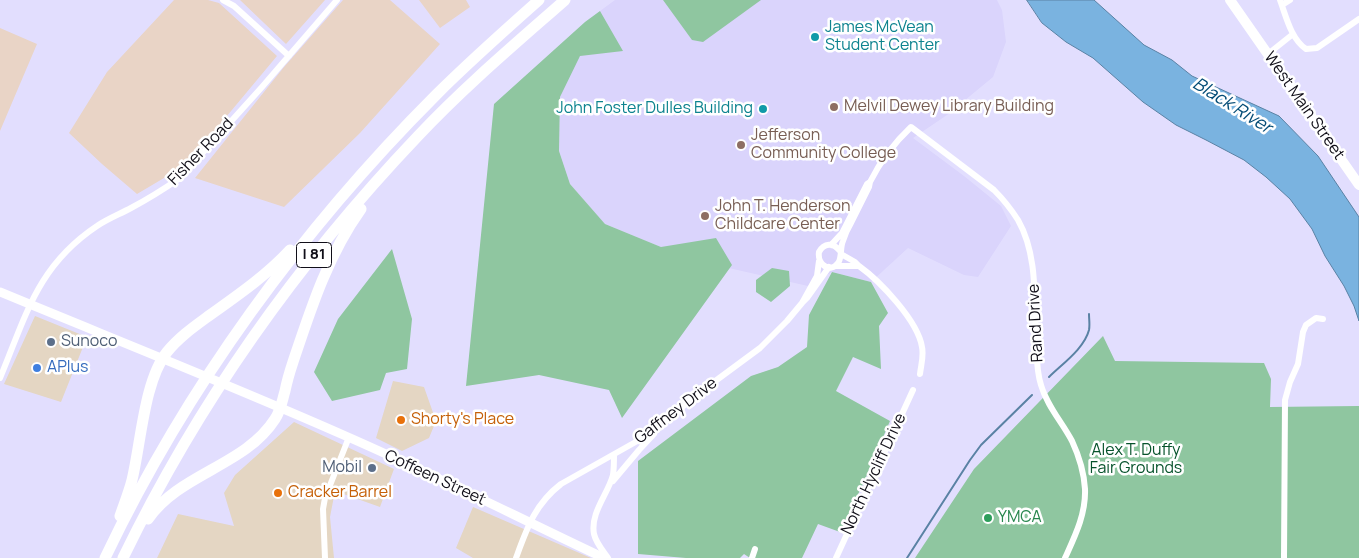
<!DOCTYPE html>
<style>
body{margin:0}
canvas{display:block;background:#e2defe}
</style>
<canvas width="1359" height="558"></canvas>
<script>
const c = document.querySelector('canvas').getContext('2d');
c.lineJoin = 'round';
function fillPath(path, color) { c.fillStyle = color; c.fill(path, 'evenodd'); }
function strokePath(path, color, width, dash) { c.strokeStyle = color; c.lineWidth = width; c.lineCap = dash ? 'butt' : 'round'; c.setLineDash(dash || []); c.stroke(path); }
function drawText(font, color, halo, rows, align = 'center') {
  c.font = font + ' Manrope,sans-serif'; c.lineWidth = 5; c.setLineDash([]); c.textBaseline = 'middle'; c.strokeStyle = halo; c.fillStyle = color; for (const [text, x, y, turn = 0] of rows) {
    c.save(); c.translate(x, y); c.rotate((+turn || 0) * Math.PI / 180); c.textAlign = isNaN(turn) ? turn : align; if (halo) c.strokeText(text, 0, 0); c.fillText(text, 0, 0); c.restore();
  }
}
fillPath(new Path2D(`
 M35,316L87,337L61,402L4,384Z
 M393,381L424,387L436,421L429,438L402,451L376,438Z
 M294,422L394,469L380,507L335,491L330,517L334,558H157L178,514L234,526L224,493L235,475Z
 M473,507L591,558H473L456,548Z`), '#e4d6c3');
fillPath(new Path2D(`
 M174,0H208L219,3L277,56L186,165L137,194L102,164L69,133L107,72Z
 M240,0H325L286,44Z
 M343,0H390L440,44L360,133L284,207L195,178L284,67Z
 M419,0H466L470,7L440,28Z
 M0,28L37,44L0,131Z`), '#e9d4c6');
fillPath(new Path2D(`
 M615,0H997L1002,10L1006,42L993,77L947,115L913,138L964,176L1001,206L1011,226L978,277L964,275L908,248L871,282L832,272L808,286L720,266L661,247L605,224L570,184L559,151L560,97L585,22Z`), '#dad4fc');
fillPath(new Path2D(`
 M663,0H761L703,42L692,40Z
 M600,11L623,51L580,56L560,97L559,151L570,184L605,224L661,247L716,238L732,265L622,418L609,390L539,375L466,386L494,104L585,22Z
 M392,249L412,319L407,369L386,373L380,390L332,401L314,372L338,319Z
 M772,268L789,271L790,286L771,302L756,292V280Z
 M832,272L871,282L888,313L879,326L881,369L853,357L836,391L890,421L863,484L840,532L818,524L802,558H750L744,554L740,558H686L638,554V461L751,376L778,367L807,347L809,315Z
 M1103,336L1115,361L1264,363L1271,379L1270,407L1359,406V558H915L974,469Z`), '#8fc6a0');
const water = new Path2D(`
 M1027,0H1094L1144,45L1172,60L1192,76L1279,116L1318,156L1359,217V321L1354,306L1344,286L1325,256L1312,229L1290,199L1266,177L1244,160L1206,140L1176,125L1143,102L1093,58L1066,42L1042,23Z`);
fillPath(water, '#7ab3e0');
strokePath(water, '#5a82a4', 1);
strokePath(new Path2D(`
 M1049,377C1062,364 1084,349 1089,330C1090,325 1089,319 1089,314
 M907,558L970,460L981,445L1032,395`), '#5a82a4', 2);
strokePath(new Path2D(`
 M223,0L234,6L289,56
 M1280,0C1286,16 1291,39 1306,49L1317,48L1359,19
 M1282,5L1290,0
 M1268,54L1293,34
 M870,182C881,160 893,144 911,127L994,190C1003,199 1011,209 1018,220C1038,255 1034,300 1036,339C1037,354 1036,370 1041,385C1047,406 1062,422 1072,441C1079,456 1084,473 1085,489C1086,514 1075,536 1065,558
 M831,245L842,233L867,184L870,182L869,187C863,199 857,211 851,223C848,228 845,234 843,241C840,247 842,259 838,263C830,274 817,264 819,252C824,243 833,242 840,251
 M819,261L817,276L802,303L807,298L829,267
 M836,266H859L855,262L841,254
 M859,266C880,281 918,321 922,347C924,356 921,365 920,374
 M0,378C26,316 37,266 97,226C107,219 120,214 131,208C148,199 164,189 180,178L262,87L337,0
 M613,481L639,450L654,434
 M325,558L323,509L325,498L349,437
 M516,558C527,528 535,504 561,484L648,435L665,422L695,396L760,348L787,321L802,303
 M608,558C603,551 596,543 594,534C590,513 608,494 613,475C614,468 614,461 614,455
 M752,558L755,549
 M836,558L913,390
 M1284,558L1285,400L1290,382L1298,364L1303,332L1306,325L1316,318L1323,319`), '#fff', 6);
strokePath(new Path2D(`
 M0,292C116,340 233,386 348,437C435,475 519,518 604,558`), '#fff', 9);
strokePath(new Path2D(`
 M1230,0L1359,185`), '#fff', 10);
strokePath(new Path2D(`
 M120,516C124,504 129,492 132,480C141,443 144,381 167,352C179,337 195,326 210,315C238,295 267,275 290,250
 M148,519C180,473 245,466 275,419C281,410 282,401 285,391C287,381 290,371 293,362C311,308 328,255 361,209
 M105,558C187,386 302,229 436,95C469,62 504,31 539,0
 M123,558C198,403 299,261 418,136C464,87 515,44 565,0`), '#fff', 11);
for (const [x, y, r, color] of [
 [815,37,5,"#0f9aa8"],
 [834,107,5,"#8d6e63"],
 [763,109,5,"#0f9aa8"],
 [741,145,5,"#8d6e63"],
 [705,216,5,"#8d6e63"],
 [51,342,5,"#5c6f8a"],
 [37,368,5,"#3f7fe0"],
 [401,420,5,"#e8710a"],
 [372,468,5,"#5c6f8a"],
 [278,493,5,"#e8710a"],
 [988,518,5,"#2e9e5b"]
]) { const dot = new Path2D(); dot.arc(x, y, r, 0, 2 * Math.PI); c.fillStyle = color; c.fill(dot); strokePath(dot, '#fff', 2); }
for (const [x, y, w] of [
 [314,255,35]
]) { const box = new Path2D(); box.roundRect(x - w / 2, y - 12.5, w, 25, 4); c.fillStyle = '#fff'; c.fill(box); strokePath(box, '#100e18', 1); }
drawText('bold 15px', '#100e18', null, [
 ["I 81",314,255]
]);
drawText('16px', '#0d838f', '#fff', [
 ["James McVean",825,28],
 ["Student Center",825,46],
 ["John Foster Dulles Building",753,109,"right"]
], 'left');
drawText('16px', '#100e18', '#fff', [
 ["West Main Street",1304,106,55],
 ["Fisher Road",201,152,-46],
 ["Rand Drive",1036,323,-93],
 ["Gaffney Drive",676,411,-37],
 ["North Hycliff Drive",874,474,-65],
 ["Coffeen Street",435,478,25]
]);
drawText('16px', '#785e54', '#fff', [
 ["Melvil Dewey Library Building",844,107],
 ["Jefferson",751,136],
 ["Community College",751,154],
 ["John T. Henderson",715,207],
 ["Childcare Center",715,225]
], 'left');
drawText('16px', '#4e5e75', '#fff', [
 ["Sunoco",61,342],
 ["Mobil",362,468,"right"]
], 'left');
drawText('16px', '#366cbe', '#fff', [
 ["APlus",47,368]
], 'left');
drawText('16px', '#c56008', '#fff', [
 ["Shorty's Place",411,420],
 ["Cracker Barrel",288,493]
], 'left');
drawText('16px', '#07532c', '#fff', [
 ["Alex T. Duffy",1136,451],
 ["Fair Grounds",1136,469]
]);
drawText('16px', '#27864d', '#fff', [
 ["YMCA",998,518]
], 'left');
drawText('italic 18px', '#054d77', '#fff', [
 ["Black River",1232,106,32]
]);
</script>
